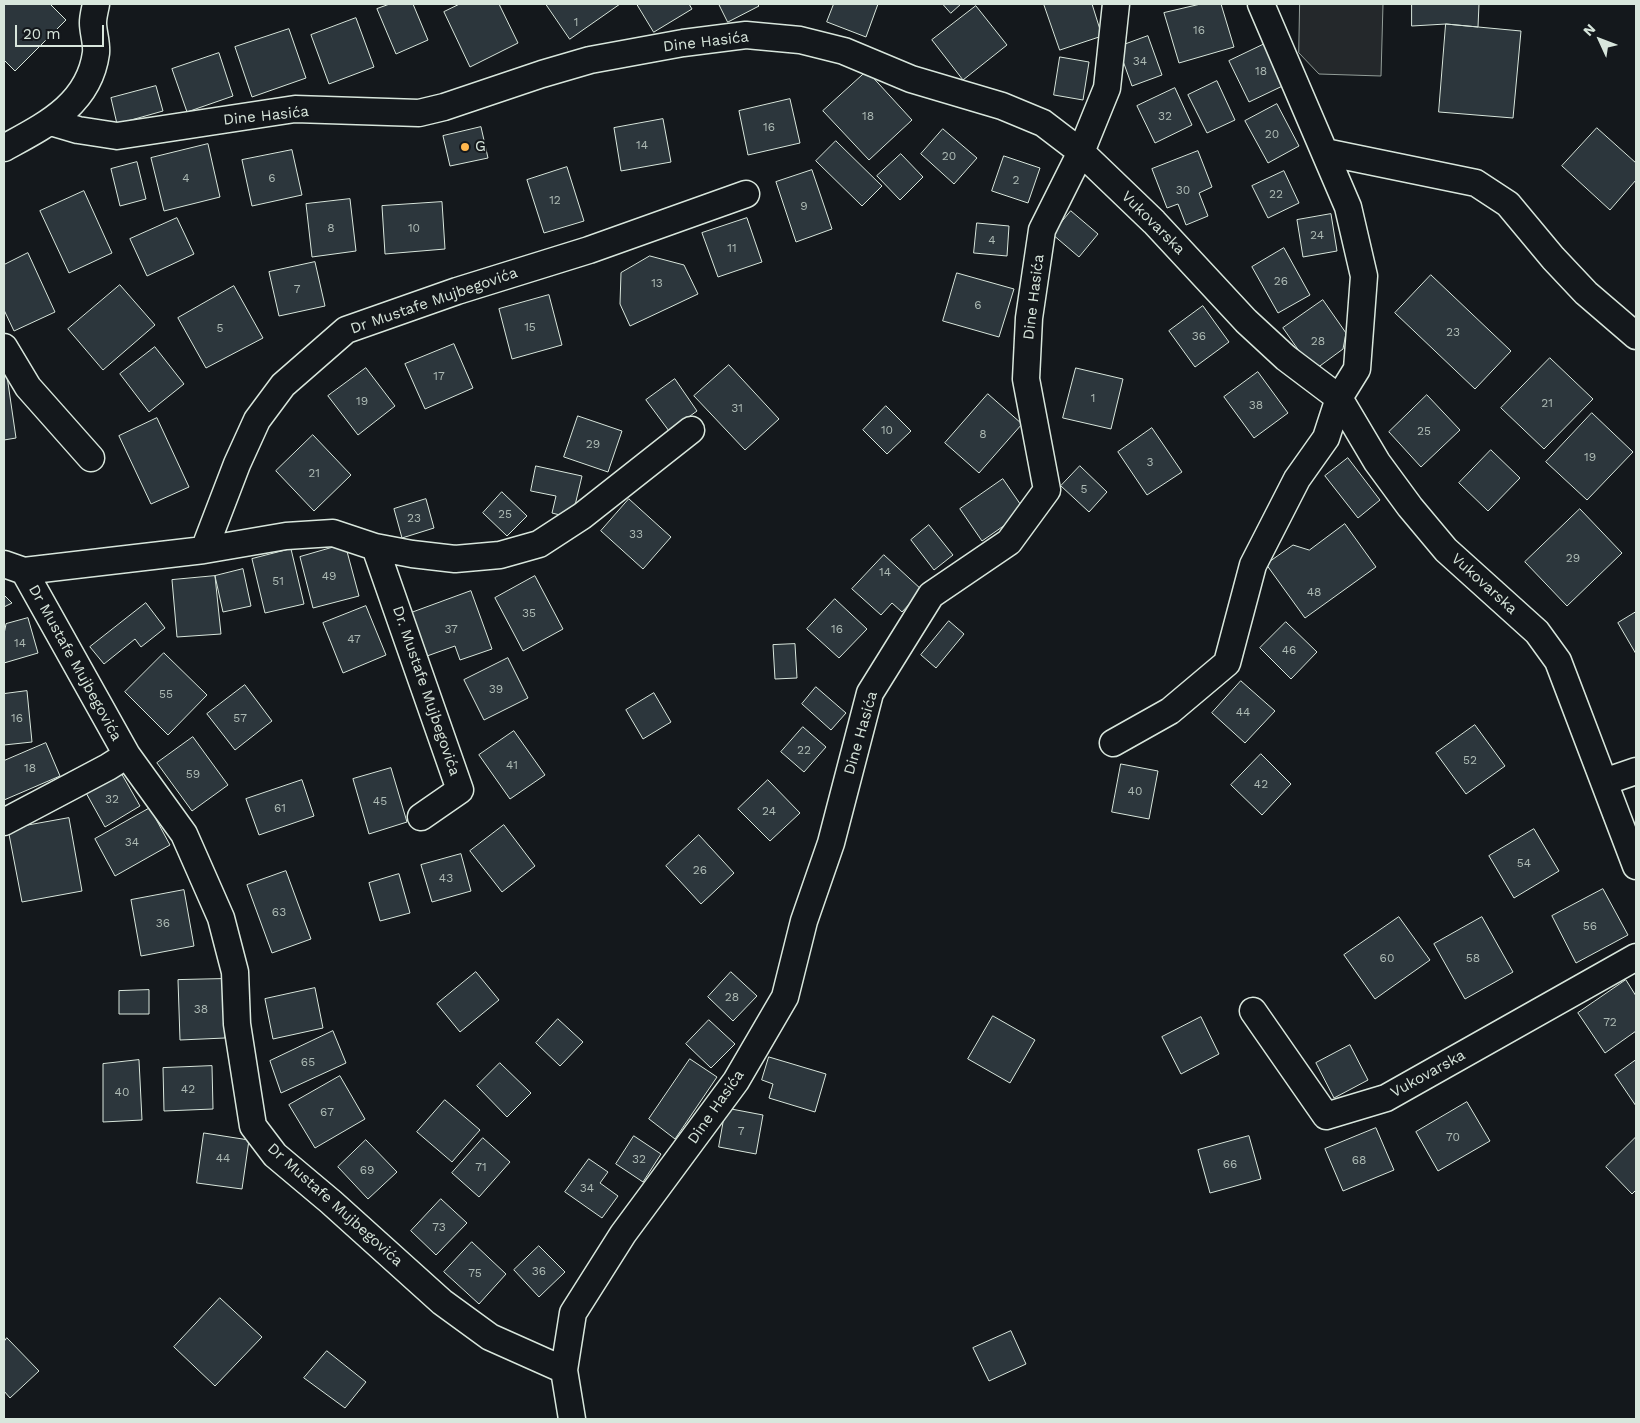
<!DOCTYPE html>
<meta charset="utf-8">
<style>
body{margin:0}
#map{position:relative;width:1640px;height:1423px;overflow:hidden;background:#14181c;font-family:"Work Sans",sans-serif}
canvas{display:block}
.frame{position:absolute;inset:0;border:5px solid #d8e6dc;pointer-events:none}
.north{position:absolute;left:1575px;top:15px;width:50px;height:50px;-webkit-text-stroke:4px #14181c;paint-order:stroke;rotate:313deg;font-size:14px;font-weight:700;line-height:20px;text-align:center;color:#d8e6dc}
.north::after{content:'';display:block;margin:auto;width:18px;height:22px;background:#d8e6dc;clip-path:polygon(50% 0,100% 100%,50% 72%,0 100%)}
.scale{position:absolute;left:15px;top:25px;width:89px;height:22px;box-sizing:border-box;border:2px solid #d8e6dc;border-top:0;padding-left:6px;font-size:15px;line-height:18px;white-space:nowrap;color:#d8e6dc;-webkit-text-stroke:4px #14181c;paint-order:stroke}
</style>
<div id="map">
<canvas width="1640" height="1423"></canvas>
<div class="frame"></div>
<div class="north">N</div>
<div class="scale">20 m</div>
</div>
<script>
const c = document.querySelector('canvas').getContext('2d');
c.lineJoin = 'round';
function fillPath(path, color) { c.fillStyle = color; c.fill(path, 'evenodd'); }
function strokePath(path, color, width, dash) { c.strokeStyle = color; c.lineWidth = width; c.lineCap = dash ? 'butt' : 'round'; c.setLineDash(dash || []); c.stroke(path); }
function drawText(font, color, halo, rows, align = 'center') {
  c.font = font + ' "Work Sans",sans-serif'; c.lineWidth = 4; c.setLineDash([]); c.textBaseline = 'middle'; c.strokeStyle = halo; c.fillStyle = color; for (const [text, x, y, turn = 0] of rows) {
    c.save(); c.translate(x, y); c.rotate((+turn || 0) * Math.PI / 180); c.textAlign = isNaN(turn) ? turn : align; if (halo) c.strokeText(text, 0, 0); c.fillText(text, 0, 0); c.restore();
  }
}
const parking = new Path2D(`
 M1300,4H1383L1381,76L1319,74L1299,53Z`);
fillPath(parking, '#24282b');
strokePath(parking, '#939e99', 1);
const building = new Path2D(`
 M4,4H50L66,20L15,71L4,60Z
 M390,4H413L428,40L396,54L377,9Z
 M460,4H499L518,43L470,67L444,12Z
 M546,4H620L570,39Z
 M637,4H689L692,9L654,32Z
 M719,4H757L759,6L728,22Z
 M834,4H878L866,37L827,22Z
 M943,4H961L951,13Z
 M1044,4H1092L1102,36L1060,50Z
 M1201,4H1221L1234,47L1179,63L1164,13Z
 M1412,4H1479L1478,27L1446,24L1412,26Z
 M976,6L1007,45L963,80L932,40Z
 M356,18L374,67L329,84L311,35Z
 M1446,24L1521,31L1513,118L1439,112Z
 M289,29L306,78L252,97L235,47Z
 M1148,36L1162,75L1132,86L1118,47Z
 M1273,40L1293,81L1249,102L1229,61Z
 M219,53L233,96L187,112L172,69Z
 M1060,57L1089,62L1083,100L1054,95Z
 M867,71L912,120L869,160L823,111Z
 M1217,81L1235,120L1207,133L1188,95Z
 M156,86L163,111L117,124L111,98Z
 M1175,88L1192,125L1155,143L1137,106Z
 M790,99L800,143L748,155L739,111Z
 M1277,104L1299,146L1268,163L1245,121Z
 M663,119L671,162L621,171L614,128Z
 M481,127L488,158L450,166L443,136Z
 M1597,128L1636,163V180L1610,210L1562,166Z
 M943,129L977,158L954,184L921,154Z
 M836,141L882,186L862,206L816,161Z
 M208,144L220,197L164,211L151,158Z
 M292,150L302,195L252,206L242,160Z
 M1198,151L1212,187L1199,193L1208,216L1186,225L1178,204L1167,208L1152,169Z
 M901,154L923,177L900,200L877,176Z
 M1004,156L1040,168L1028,203L992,191Z
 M137,162L146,199L120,206L111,169Z
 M567,167L584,221L544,233L527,180Z
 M812,170L832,229L796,242L776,182Z
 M1284,171L1299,203L1268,218L1252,186Z
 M84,191L112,253L69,273L40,211Z
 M350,199L356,251L312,257L306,204Z
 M442,202L445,249L385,254L382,206Z
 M1071,211L1098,234L1079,257L1052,234Z
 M1331,214L1337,251L1303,257L1297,220Z
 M177,218L194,254L147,276L130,239Z
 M747,218L762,262L718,277L702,233Z
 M977,223L1009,226L1007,256L974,253Z
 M1284,248L1310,295L1278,313L1252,267Z
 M28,253L55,312L14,331L4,310V265Z
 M650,256L684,265L698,294L630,326L620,304L621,273Z
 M315,262L325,306L279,316L269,272Z
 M957,273L1014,289L999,337L943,321Z
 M1431,275L1511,351L1475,389L1395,313Z
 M120,285L155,325L103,370L68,329Z
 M234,286L263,338L206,368L178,318Z
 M549,295L562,345L512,359L499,309Z
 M1323,300L1346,333L1343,349L1313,371L1283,328Z
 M1203,306L1229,342L1195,367L1169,331Z
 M454,344L473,388L425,409L405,364Z
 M155,347L184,384L149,412L120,374Z
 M1550,358L1593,399L1544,449L1501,408Z
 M729,365L779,419L745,450L694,396Z
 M366,368L395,406L358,435L328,396Z
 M1076,368L1123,379L1111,429L1063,418Z
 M1258,372L1288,413L1254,438L1224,397Z
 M7,376L16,438L4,440V377Z
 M675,379L697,411L669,431L646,400Z
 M988,394L1022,424L979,473L945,443Z
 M1427,395L1460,430L1421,467L1389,432Z
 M886,406L911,431L887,454L863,430Z
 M1592,413L1633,452L1587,500L1546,462Z
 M578,416L622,431L608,472L564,457Z
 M157,418L189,487L151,504L119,436Z
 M1152,428L1182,472L1147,495L1118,452Z
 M313,435L351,475L314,511L276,471Z
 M1491,450L1520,478L1488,511L1459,483Z
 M1348,458L1380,500L1358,518L1325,476Z
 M536,466L582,476L572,518L552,513L556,496L531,491Z
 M1080,466L1107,492L1089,512L1061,486Z
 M1003,479L1025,511L982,541L960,509Z
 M502,492L527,516L507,536L483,513Z
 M426,499L434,528L402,538L394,509Z
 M629,499L671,537L643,569L601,531Z
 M1580,509L1622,553L1567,606L1525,562Z
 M1345,524L1376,567L1305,618L1266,564L1293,545L1309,550Z
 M929,525L953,555L934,570L911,540Z
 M345,544L359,596L313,608L300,557Z
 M291,549L304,604L265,613L252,559Z
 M884,555L922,590L902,612L892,603L881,615L852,589Z
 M243,569L251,606L223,612L215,576Z
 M215,576L221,634L177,637L172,580Z
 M535,576L563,629L523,651L495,598Z
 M471,591L492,649L460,660L455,646L427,656L411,613Z
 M4,595L12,603L4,607Z
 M835,599L867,629L839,658L807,629Z
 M146,603L165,628L141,647L135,639L104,664L90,647Z
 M366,606L386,655L343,673L323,623Z
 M1636,612V654L1618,623Z
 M28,618L38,653L4,663V634L6,624Z
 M949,621L964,634L936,668L921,655Z
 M1286,622L1317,652L1291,679L1260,648Z
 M795,644L797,678L775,679L773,645Z
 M164,653L207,695L168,735L125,692Z
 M508,658L528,698L484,720L464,680Z
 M1241,681L1275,711L1245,743L1212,713Z
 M245,685L272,721L235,750L207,714Z
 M816,687L846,713L831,730L802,704Z
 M27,691L32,742L4,745V694Z
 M654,693L671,722L643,739L626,710Z
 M1475,725L1505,766L1466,794L1436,753Z
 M803,727L826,747L804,772L781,752Z
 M514,731L545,775L510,799L479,755Z
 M193,737L228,785L192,811L157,763Z
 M46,743L60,776L4,800V761Z
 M1261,754L1291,784L1262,815L1231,785Z
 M1121,764L1158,771L1149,819L1112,812Z
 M391,768L407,822L369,834L353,779Z
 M120,771L140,806L105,827L85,791Z
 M302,780L314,816L259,835L246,799Z
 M768,780L800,813L770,841L738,809Z
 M150,808L170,845L115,876L95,839Z
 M69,818L82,891L22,902L8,829Z
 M504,825L535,866L502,892L470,851Z
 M1534,829L1559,871L1514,898L1489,856Z
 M699,835L734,873L701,904L666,866Z
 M461,854L471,891L432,902L421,865Z
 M286,871L311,939L272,953L247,885Z
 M399,874L410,913L380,921L369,883Z
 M1603,889L1628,935L1576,963L1552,916Z
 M184,890L194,946L141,956L131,900Z
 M1399,917L1430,960L1375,999L1344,955Z
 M1482,917L1513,972L1465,999L1434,944Z
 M476,972L499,1000L460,1032L437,1004Z
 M731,972L757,996L733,1021L708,997Z
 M222,979L225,1038L180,1040L178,980Z
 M1626,980L1636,996V1031L1605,1053L1578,1013Z
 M315,988L323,1028L273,1039L265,999Z
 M149,990V1014H119V991Z
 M993,1016L1035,1040L1010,1083L968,1059Z
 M1201,1017L1219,1054L1181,1074L1162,1037Z
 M558,1019L583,1042L560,1066L536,1043Z
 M709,1020L735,1044L711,1068L686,1044Z
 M333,1031L346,1063L281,1093L270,1061Z
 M1350,1045L1368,1080L1334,1098L1316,1063Z
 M769,1057L826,1074L815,1112L769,1098L773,1084L762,1080Z
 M690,1059L717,1077L675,1139L649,1119Z
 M139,1060L142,1120L103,1122V1064Z
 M1636,1060V1106L1615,1075Z
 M500,1063L531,1093L507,1117L477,1086Z
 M212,1066L213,1109L164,1111L163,1068Z
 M340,1076L365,1119L315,1148L289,1105Z
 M445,1100L480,1130L452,1162L417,1132Z
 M1467,1102L1490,1141L1438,1171L1416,1132Z
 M726,1108L763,1115L756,1154L719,1147Z
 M1376,1128L1394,1170L1343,1191L1325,1149Z
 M204,1133L249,1140L242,1189L197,1183Z
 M634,1136L661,1154L643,1182L616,1164Z
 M1249,1136L1261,1179L1210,1193L1198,1150Z
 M1636,1137V1190L1632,1194L1606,1167Z
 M483,1138L510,1162L479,1197L452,1173Z
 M366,1140L397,1172L368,1199L338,1167Z
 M589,1159L608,1172L600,1183L618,1196L602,1218L565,1192Z
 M441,1199L467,1223L436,1255L411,1231Z
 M472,1242L506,1274L479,1304L444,1272Z
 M539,1246L565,1272L539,1297L514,1270Z
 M220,1298L262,1337L215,1386L174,1347Z
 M1011,1331L1026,1364L989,1381L973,1348Z
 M7,1338L39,1371L10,1398L4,1391V1342Z
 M327,1351L366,1382L345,1408L304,1378Z`);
fillPath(building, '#2c363c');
strokePath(building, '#d8e6dc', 1);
const street = new Path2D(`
 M51,122L78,130L117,136L295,109L419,113L444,107L542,74L590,60L683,43L746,35L800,40L844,51L911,79L1002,106L1043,123L1081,152L1154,222L1246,321L1286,358L1339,398L1377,462L1410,507L1446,550L1537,632L1558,661L1636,866
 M4,148C44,126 89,105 96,53C97,43 93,32 93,23C93,16 95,10 96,4
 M1325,152L1476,183L1508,204L1553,258L1586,293L1636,336
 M4,347L28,387L91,458
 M375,547L460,790L421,817
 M204,550L237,464L257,420L283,385L346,330L457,291L589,250L746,194
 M4,564L24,571L127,755L184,834L221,918L235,972L237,1024L253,1126L275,1155L331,1202L442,1302L490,1337L564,1370
 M24,571L204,550L286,536L333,533L375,547L412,554L455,559L500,555L539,544L582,516L691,430
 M1113,743L1170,711L1227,663L1253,565L1297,479L1326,438L1339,398L1357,369L1364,276L1348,207L1261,4
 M1604,782L1636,771
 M4,822L108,767L127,755
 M1253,1011L1326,1116L1386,1098L1636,957
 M572,1419L564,1370L573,1313L623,1234L736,1081L785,997L804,921L831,843L870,693L931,595L1009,542L1047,490L1026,379L1029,318L1042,230L1081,152L1107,88L1116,4`);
strokePath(street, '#d8e6dc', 29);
strokePath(street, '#14181c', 26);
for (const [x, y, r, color] of [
 [465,147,5,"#ffb74d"]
]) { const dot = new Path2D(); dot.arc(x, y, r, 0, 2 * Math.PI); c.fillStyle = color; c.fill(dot); strokePath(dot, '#14181c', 2); }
drawText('12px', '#adbab4', null, [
 ["1",576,22],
 ["16",1199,30],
 ["34",1140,61],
 ["18",1261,71],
 ["18",868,116],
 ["32",1165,116],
 ["16",769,127],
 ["20",1272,134],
 ["14",642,145],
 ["20",949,156],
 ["4",186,178],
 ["6",272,178],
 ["2",1016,180],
 ["30",1183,190],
 ["22",1276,194],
 ["12",555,200],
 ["9",804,206],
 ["8",331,228],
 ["10",414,228],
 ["24",1317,235],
 ["4",992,240],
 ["11",732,248],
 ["26",1281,281],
 ["13",657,283],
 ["7",297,289],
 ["6",978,305],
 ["15",530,327],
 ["5",220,328],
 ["23",1453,332],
 ["36",1199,336],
 ["28",1318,341],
 ["17",439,376],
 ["1",1093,398],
 ["19",362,401],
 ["21",1547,403],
 ["38",1256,405],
 ["31",737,408],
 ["10",887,430],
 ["25",1424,431],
 ["8",983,434],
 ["29",593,444],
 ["19",1590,457],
 ["3",1150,462],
 ["21",314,473],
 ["5",1084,489],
 ["25",505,514],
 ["23",414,518],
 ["33",636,534],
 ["29",1573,558],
 ["14",885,572],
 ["49",329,576],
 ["51",278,581],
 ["48",1314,592],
 ["35",529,613],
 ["37",451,629],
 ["16",837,629],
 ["47",354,639],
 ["14",20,643],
 ["46",1289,650],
 ["39",496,689],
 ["55",166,694],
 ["44",1243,712],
 ["16",17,718],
 ["57",240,718],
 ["22",804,750],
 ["52",1470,760],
 ["41",512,765],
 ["18",30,768],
 ["59",193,774],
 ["42",1261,784],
 ["40",1135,791],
 ["32",112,799],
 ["45",380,801],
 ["61",280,808],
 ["24",769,811],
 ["34",132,842],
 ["54",1524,863],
 ["26",700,870],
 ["43",446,878],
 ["63",279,912],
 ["36",163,923],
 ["56",1590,926],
 ["60",1387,958],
 ["58",1473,958],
 ["28",732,997],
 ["38",201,1009],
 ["72",1610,1022],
 ["65",308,1062],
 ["42",188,1089],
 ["40",122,1092],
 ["67",327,1112],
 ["7",741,1131],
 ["70",1453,1137],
 ["44",223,1158],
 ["32",639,1159],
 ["68",1359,1160],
 ["66",1230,1164],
 ["71",481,1167],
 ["69",367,1170],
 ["34",587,1188],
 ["73",439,1227],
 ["36",539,1271],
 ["75",475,1273]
]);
drawText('15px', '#d8e6dc', '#14181c', [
 ["Dine Hasića",706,42,-7],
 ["Dine Hasića",266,116,-6],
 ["Vukovarska",1153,223,45],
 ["Dine Hasića",1034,297,-83],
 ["Dr Mustafe Mujbegovića",434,301,-19],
 ["Vukovarska",1484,584,42],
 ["Dr Mustafe Mujbegovića",75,663,61],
 ["Dr. Mustafe Mujbegovića",426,691,71],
 ["Dine Hasića",861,733,-74],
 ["Vukovarska",1428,1074,-29],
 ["Dine Hasića",716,1107,-55],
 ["Dr Mustafe Mujbegovića",335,1205,42]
]);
drawText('15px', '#d8e6dc', '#14181c', [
 ["G",475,147]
], 'left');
</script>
